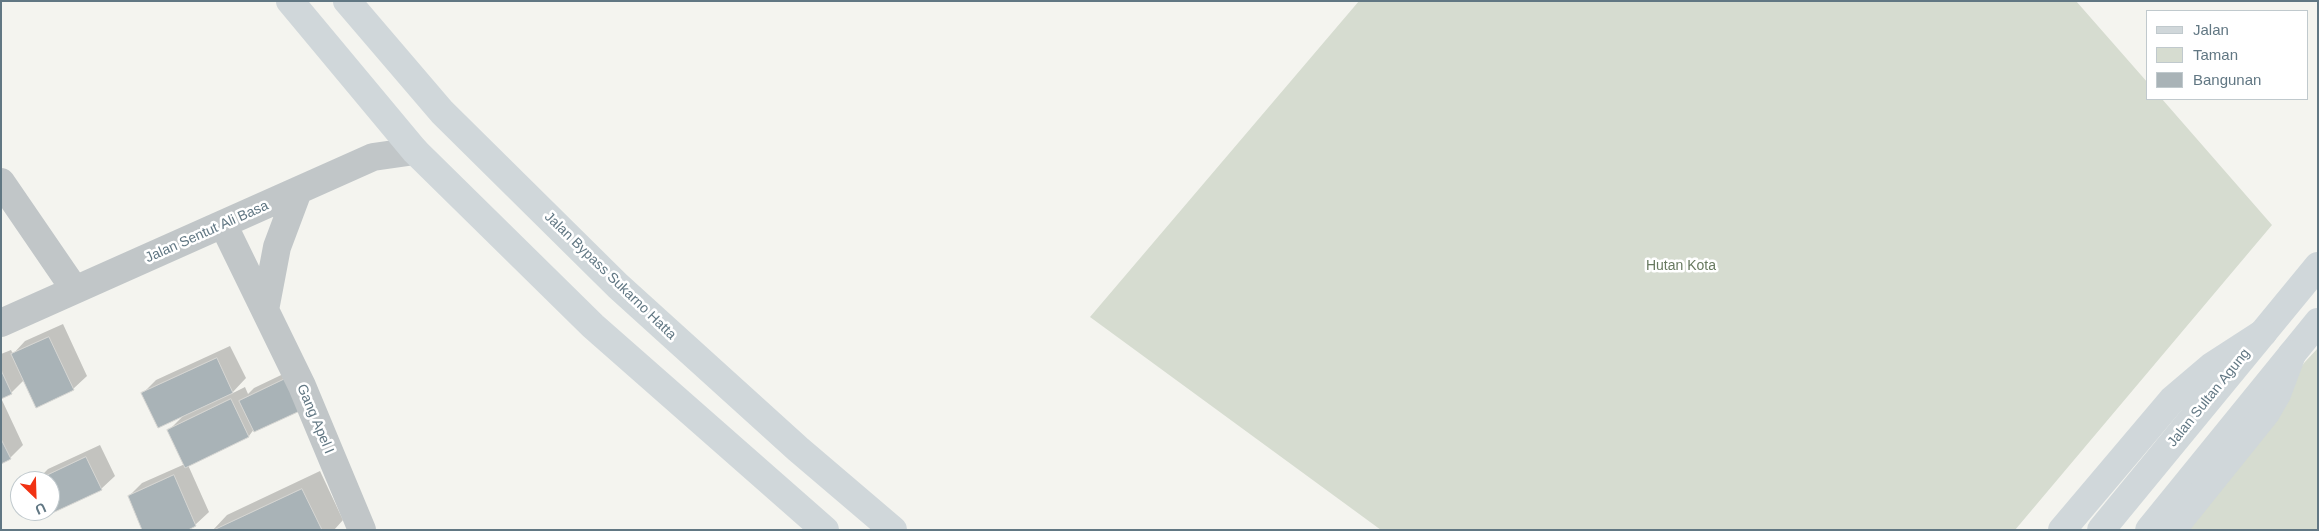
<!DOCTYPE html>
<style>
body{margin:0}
#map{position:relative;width:2319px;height:531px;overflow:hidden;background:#f4f4ef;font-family:Helvetica,sans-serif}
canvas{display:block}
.frame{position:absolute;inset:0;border:2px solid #617783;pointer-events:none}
.legend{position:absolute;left:2146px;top:10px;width:162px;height:90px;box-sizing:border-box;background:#fff;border:1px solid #c0c9cd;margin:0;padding:6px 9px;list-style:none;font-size:15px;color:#617783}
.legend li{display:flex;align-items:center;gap:10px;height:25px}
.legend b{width:25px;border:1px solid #c0c9cd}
.north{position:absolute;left:10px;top:471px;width:50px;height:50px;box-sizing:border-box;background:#fff;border:1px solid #c0c9cd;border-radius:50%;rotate:156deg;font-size:14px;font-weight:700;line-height:20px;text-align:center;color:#617783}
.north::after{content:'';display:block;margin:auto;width:18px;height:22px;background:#f13213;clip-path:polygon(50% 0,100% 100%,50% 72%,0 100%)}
</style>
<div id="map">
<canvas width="2319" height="531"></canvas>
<div class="frame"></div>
<ul class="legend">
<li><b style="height:6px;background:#d0d7da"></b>Jalan</li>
<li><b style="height:14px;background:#d6dcd0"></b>Taman</li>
<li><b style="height:14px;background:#a9b3b7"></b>Bangunan</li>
</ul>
<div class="north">U</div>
</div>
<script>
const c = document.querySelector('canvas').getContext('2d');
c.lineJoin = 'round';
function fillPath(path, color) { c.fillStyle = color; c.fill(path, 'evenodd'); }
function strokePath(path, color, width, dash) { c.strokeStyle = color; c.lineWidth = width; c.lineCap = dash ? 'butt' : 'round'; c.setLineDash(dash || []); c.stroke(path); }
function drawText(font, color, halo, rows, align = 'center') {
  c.font = font + ' Helvetica,sans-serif'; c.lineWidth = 5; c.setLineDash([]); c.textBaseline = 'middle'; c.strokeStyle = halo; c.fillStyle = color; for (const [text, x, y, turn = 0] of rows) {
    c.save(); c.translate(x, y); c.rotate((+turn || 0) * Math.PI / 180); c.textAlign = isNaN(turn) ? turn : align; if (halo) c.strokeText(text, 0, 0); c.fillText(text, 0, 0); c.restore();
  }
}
fillPath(new Path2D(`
 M1359,1H2076L2148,83V99H2162L2272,225L2015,530H1381L1090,317Z
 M2318,348V530H2188L2304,363Z`), '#d6dcd0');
fillPath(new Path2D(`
 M63,324L87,376L73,389L24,380L11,393L1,397V354L11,350L13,354L25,341Z
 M230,346L246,378L231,394L245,387L248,394L254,388L300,366L249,436L188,465L209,512L195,525L129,496L142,483L185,464L169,430L184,415L143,393L156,380Z
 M1,398L23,445L10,458L1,462Z
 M100,445L115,476L101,489L49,513L50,481H36L48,469Z
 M320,471L343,520L334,530H213L227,515Z`), '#0003');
const building = new Path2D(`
 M49,337L74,390L36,408L11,354Z
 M217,358L233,393L158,428L141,393Z
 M1,370L12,394L1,399Z
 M287,378L302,410L254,432L239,401Z
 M231,399L249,437L185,468L167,430Z
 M1,439L11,459L1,464Z
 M86,457L102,490L48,515L47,511H50V481H35Z
 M174,475L196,526L188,530H142L128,496Z
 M302,489L322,530H214Z`);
fillPath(building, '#a9b3b7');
strokePath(building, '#d5d5d2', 1);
strokePath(new Path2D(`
 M1,182L75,290
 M223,224L302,386L362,530
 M265,310L277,247L298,191
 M1,323L373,157L415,151`), '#c1c6c8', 28);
strokePath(new Path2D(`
 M2101,530L2318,266
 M2149,530L2318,322`), '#d0d7da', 28);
strokePath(new Path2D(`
 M290,1L415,151L593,326L825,530
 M347,1L442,112L618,286L798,449L893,530
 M2062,530L2172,400L2212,366L2263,333
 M2172,530L2266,413L2277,394L2292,354`), '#d0d7da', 28);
drawText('14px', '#617783', '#fff', [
 ["Jalan Sentut Ali Basa",207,232,-24],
 ["Jalan Bypass Sukarno Hatta",610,276,44],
 ["Jalan Sultan Agung",2209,398,-51],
 ["Gang Apel I",315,419,67]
]);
drawText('14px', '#687a60', '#fff', [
 ["Hutan Kota",1681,266]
]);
</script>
